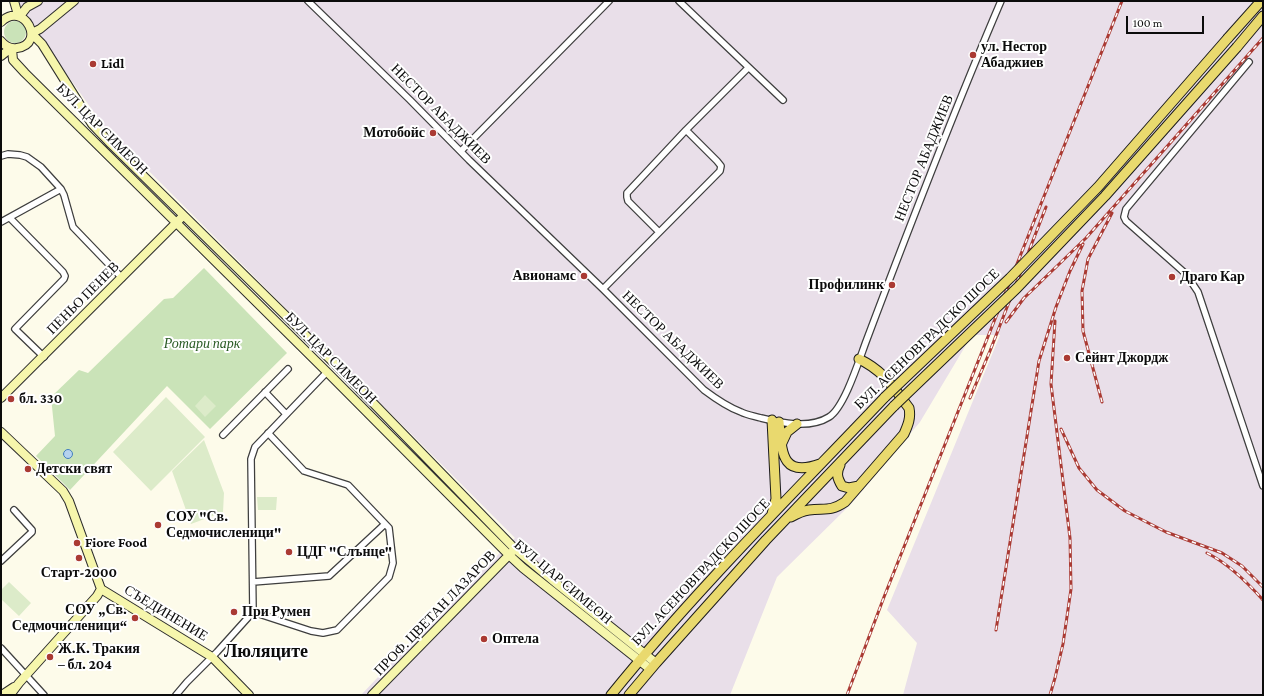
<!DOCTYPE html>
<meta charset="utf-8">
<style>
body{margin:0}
#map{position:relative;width:1264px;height:696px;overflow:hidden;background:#fdfbea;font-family:"Crimson Pro",serif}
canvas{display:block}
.frame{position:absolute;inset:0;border:2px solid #0b0b0b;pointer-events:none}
.scale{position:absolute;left:1126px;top:16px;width:78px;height:18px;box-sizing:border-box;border:2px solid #0b0b0b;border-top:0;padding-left:5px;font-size:12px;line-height:14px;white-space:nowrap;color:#0b0b0b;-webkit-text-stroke:3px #fff;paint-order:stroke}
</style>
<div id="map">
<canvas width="1264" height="696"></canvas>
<div class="frame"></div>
<div class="scale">100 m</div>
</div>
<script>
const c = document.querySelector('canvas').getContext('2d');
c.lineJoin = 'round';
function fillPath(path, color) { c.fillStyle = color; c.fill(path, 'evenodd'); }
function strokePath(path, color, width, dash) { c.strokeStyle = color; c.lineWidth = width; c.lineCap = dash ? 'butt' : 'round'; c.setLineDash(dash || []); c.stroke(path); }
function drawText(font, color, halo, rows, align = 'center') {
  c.font = font + ' "Crimson Pro",serif'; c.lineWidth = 4; c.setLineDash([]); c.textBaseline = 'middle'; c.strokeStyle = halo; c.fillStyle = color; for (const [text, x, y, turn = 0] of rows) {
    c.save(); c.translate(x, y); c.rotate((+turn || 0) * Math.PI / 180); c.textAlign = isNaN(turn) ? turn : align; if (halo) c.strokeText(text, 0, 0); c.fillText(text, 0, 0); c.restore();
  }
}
fillPath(new Path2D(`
 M18,1H1263V695H903L917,643L887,610L1000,335H972L920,422L852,503L777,577L730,695H361L431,621L515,538L103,125L43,41Z`), '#e9dfe9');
fillPath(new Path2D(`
 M4 32a11 11 0 1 1 22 0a11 11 0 1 1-22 0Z
 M204,268L287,353L210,429L167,386L70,490L36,456L55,436L51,397L79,370L88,373L164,299L173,298Z`), '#cae3b8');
fillPath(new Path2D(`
 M205,395L216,406L205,417L195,406Z
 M166,397L205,437L151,491L113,452Z
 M204,440L224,493L223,512L191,524L172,471Z
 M257,497H277L276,510H258Z
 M9,582L31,603L19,616L1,599V590Z`), '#dcebc9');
const water = new Path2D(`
 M63.5 454a4.5 4.5 0 1 1 9 0a4.5 4.5 0 1 1-9 0Z`);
fillPath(water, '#b5d2ee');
strokePath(water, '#447fbd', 1);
const street = new Path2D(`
 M308,1L410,100L469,160L603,289L704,390C716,399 727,407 741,412C747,415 754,416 761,418C781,423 810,429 829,417C845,407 860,357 867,339C910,225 953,113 1001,1
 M679,1L783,100
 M1249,62L1126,209L1124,217L1126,221L1186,274L1198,292L1263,486
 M461,151L609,1
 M1,156L8,154L20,155L27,157L41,167L61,189L64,195L73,227L122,278
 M10,218L63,272L65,276L64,279L15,329L44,357
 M1,222L61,189
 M659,232L628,201L627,197V193L686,130L748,68
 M603,289L720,171L721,166L717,161L686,130
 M265,392L286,414
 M223,435L288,369
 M1,561L32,532V530L14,510
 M253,582L329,576L385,524
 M253,612L311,631L323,633L337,630L389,577L393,563L389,528L348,485L304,471L268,433
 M1,648L44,695
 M176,695L187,682L217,652L253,612L251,459L255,447L327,372`);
const secondary = new Path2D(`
 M14,1L18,15
 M20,16L27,7L38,1
 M1,22C24,0 47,44 17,48C11,49 5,46 1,41
 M32,33L40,29L74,1
 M32,34L42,44L92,124L111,144L343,372L515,549L557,584L656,663
 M12,49L13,60L25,73L327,372L509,555L523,568L650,669
 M1,56L11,48
 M1,398L180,219
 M1,432L63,491L69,501L101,589L212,657L249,695
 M2,695L14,687
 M10,695L19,683L97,596L101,589
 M372,695L512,552`);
const primary = new Path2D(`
 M1228,38L1261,1
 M1237,47L1263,16
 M772,420L776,499L772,514
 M779,422C782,452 781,478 820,464
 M781,445L787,432L797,424
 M840,465C836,473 837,478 842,486L849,488L859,486
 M791,517C796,514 802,511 809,510C825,508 830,512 845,502L904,434C908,425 911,418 909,408C893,387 884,371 859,359
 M611,695C696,590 792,495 885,397
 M629,695L656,663L766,540L894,406`);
strokePath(street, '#3e3e3e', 8);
strokePath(secondary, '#2d2d2d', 10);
strokePath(primary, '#1c1c1c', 11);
strokePath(street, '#fff', 5.5);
strokePath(secondary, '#f6f6ac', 8);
strokePath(primary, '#e9d96e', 9);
const rail = new Path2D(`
 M1006,322L1024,298L1086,238L1263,38
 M970,398L990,351L1046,207
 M1102,402L1083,331L1082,291L1088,259L1112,213
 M1061,429L1079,468L1097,490L1125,511L1166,532L1222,553L1242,566L1263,587
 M1207,553C1229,564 1247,582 1263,600
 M996,630L1039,361L1056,307L1070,271L1083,244
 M847,695L884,597L1122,1
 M1050,695L1055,678L1063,644L1071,589L1070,538L1051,384L1055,321`);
strokePath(rail, '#aa3a33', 3);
strokePath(rail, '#fff', 1.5, [4.5]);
const primaryBridge = new Path2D(`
 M885,397L1010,278L1098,187L1228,38
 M894,406L1017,288L1105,196L1237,47`);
strokePath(primaryBridge, '#1c1c1c', 11, []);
strokePath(primaryBridge, '#e9d96e', 9);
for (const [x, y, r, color] of [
 [973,55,4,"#aa3a33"],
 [93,64,4,"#aa3a33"],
 [433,133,4,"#aa3a33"],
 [584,276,4,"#aa3a33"],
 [1172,277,4,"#aa3a33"],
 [892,285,4,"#aa3a33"],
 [1067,358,4,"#aa3a33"],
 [11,399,4,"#aa3a33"],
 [28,469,4,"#aa3a33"],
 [158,525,4,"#aa3a33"],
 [77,543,4,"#aa3a33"],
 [289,552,4,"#aa3a33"],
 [79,558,4,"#aa3a33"],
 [234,612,4,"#aa3a33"],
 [135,618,4,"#aa3a33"],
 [484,639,4,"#aa3a33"],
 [50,657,4,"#aa3a33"]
]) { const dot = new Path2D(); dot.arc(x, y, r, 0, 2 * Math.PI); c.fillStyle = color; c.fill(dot); strokePath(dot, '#fff', 1.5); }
drawText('bold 14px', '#0b0b0b', '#fff', [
 ["ул. Нестор",981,47],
 ["Абаджиев",981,63],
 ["Lidl",101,64],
 ["Мотобойс",425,133,"right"],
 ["Авионамс",576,276,"right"],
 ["Драго Кар",1180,277],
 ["Профилинк",884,285,"right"],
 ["Сейнт Джордж",1075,358],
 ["бл. 330",19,399],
 ["Детски свят",36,469],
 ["СОУ \"Св.",166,517],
 ["Седмочисленици\"",166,533],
 ["Fiore Food",85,543],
 ["ЦДГ \"Слънце\"",297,552],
 ["Старт-2000",79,573,"center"],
 ["СОУ „Св.",127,610,"right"],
 ["Седмочисленици“",127,626,"right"],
 ["При Румен",242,612],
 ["Оптела",492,639],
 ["Ж.К. Тракия",58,649],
 ["– бл. 204",58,665]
], 'left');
drawText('14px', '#0b0b0b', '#fff', [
 ["НЕСТОР АБАДЖИЕВ",441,114,45],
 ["БУЛ. ЦАР СИМЕОН",102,129,45],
 ["НЕСТОР АБАДЖИЕВ",924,158,-68],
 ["ПЕНЬО ПЕНЕВ",83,298,-45],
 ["БУЛ. АСЕНОВГРАДСКО ШОСЕ",927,339,-44],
 ["НЕСТОР АБАДЖИЕВ",673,340,44],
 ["БУЛ. ЦАР СИМЕОН",331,358,45],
 ["БУЛ. АСЕНОВГРАДСКО ШОСЕ",701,572,-47],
 ["БУЛ. ЦАР СИМЕОН",563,582,40],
 ["СЪЕДИНЕНИЕ",166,613,31],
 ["ПРОФ. ЦВЕТАН ЛАЗАРОВ",435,613,-46]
]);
drawText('italic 14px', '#285a23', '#fff', [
 ["Ротари парк",202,344]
]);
drawText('bold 18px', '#0b0b0b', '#fff', [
 ["Люляците",266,651]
]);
</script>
